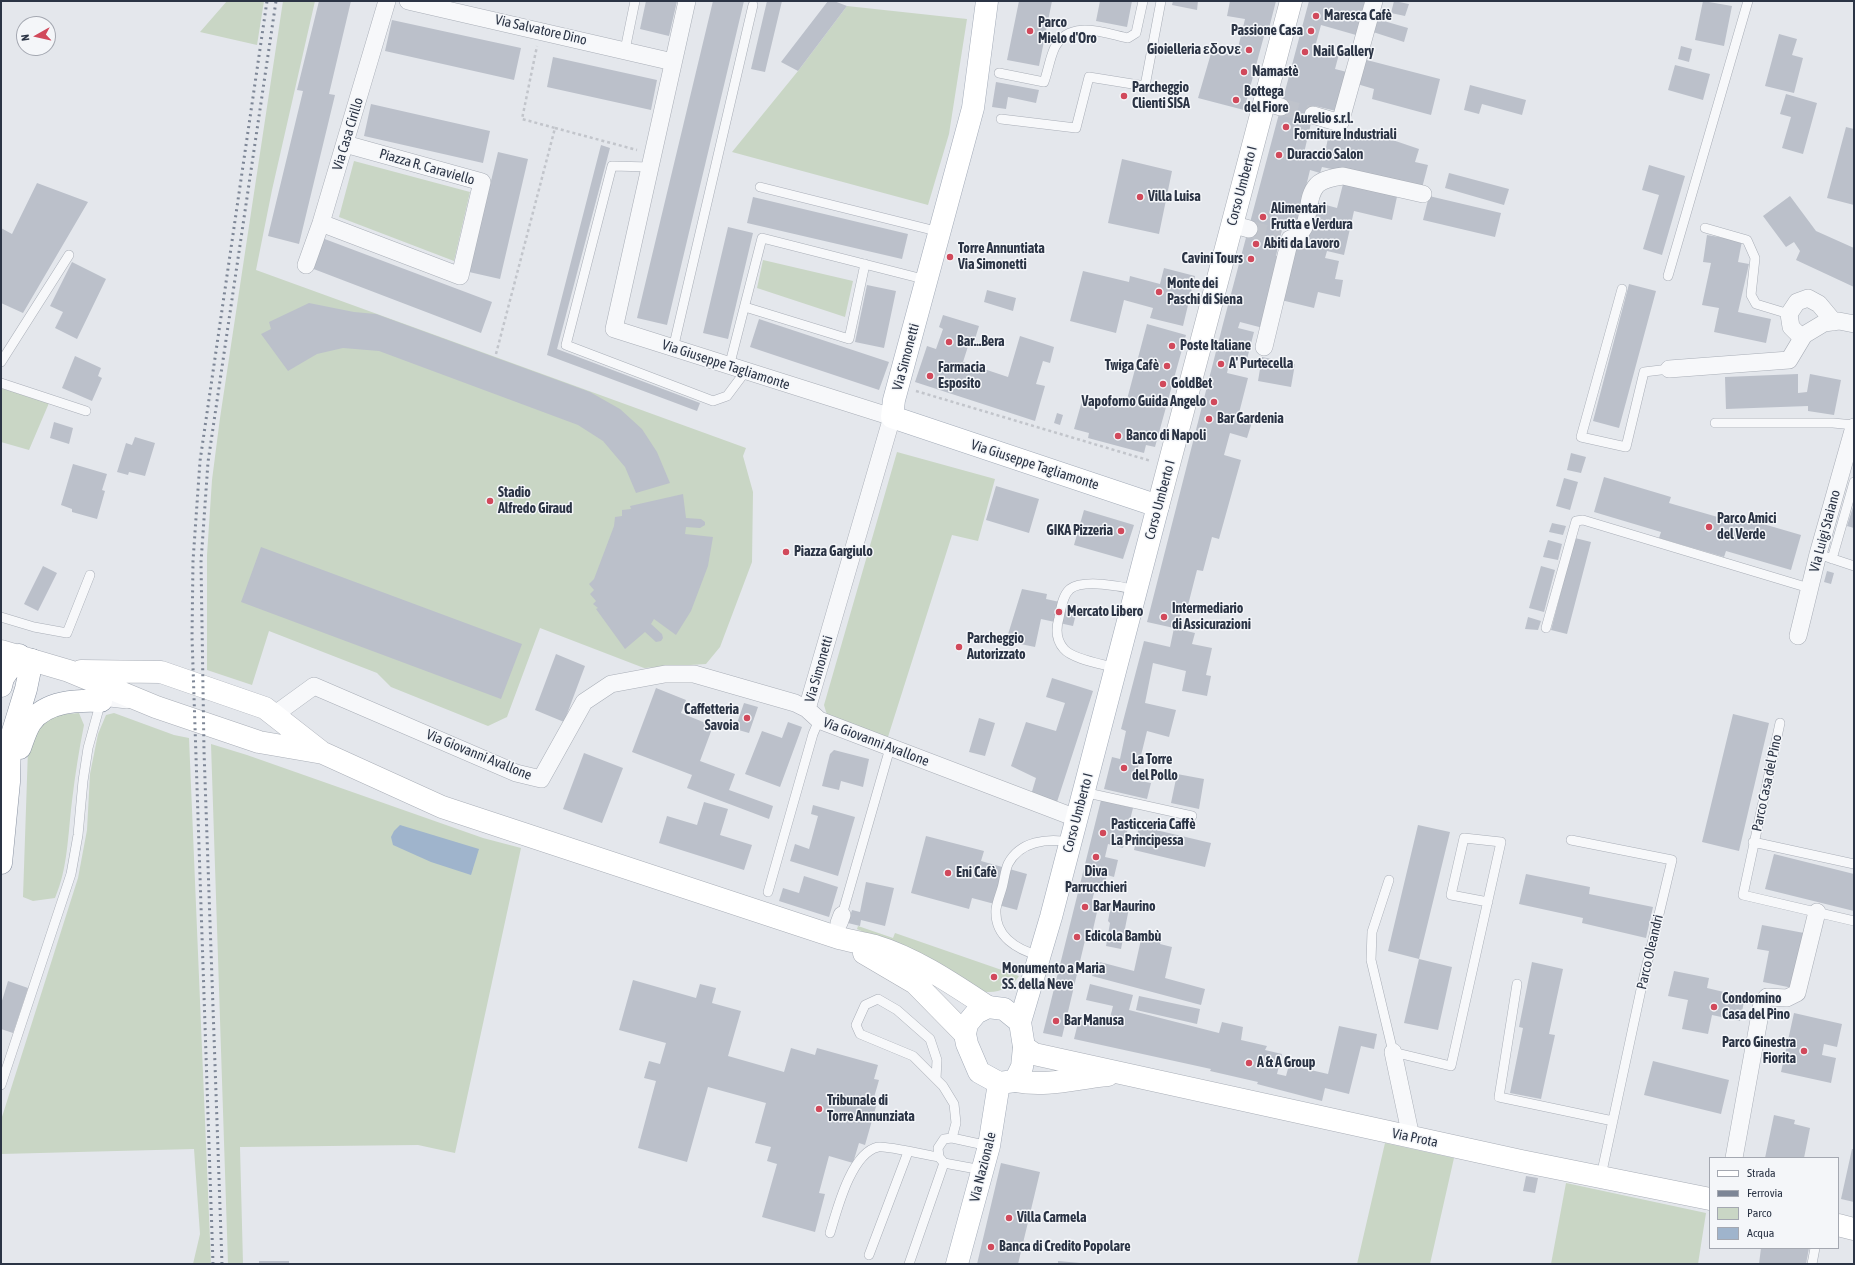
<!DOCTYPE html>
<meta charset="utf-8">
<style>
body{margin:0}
#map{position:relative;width:1855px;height:1265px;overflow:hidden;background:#e4e7ec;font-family:"Asap Condensed",sans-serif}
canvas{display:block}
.frame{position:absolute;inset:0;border:2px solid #2b3445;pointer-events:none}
.legend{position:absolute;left:1709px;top:1157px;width:130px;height:92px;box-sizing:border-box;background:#f4f6f9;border:1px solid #a4a8b1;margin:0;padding:5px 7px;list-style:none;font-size:12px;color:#2b3445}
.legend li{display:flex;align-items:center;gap:8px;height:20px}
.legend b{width:20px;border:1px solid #a4a8b1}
.north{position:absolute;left:16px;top:16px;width:40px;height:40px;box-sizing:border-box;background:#f4f6f9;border:1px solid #a4a8b1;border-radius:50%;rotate:262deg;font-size:11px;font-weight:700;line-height:16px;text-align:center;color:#2b3445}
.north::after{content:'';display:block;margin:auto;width:14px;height:18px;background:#d1495b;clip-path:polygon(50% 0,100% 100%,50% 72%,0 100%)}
</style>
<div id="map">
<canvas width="1855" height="1265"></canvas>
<div class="frame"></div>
<ul class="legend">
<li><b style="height:5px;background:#fff"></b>Strada</li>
<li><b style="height:5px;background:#7d8696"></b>Ferrovia</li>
<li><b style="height:11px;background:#c9d6c5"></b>Parco</li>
<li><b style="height:11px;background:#9fb4cc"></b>Acqua</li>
</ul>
<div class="north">N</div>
</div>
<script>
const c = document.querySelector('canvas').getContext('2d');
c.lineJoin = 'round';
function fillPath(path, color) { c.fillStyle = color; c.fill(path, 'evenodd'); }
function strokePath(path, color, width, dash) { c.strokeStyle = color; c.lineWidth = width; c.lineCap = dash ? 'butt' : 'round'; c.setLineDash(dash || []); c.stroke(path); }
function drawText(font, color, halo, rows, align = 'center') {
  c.font = font + ' "Asap Condensed",sans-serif'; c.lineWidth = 3; c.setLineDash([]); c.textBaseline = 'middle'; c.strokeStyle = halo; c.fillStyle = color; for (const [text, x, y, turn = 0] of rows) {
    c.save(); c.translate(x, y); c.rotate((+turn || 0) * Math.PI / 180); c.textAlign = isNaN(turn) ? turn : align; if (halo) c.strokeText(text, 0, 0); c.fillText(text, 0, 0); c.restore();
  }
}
fillPath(new Path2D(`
 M227,1H264L257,45L200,32Z
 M283,1H315L272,190L256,270L746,448L743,456L753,492L752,562L720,647L706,664L644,668L540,628L507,717L488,726L391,687L377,673L269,631L252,685L207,670V555L212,480L220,418Z
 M847,6L967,19L949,134L928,205L732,152L798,71Z
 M354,161L470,192L454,261L339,217Z
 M763,260L853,281L845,317L757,288Z
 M1,388L49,403L29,450L1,442Z
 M897,452L995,479L978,541L952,535L887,740L827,715L824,705Z
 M79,713L84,725C79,750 75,775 72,801C68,833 68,868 55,898L33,901L23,897L28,749C30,743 31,736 34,731C40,715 65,714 79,713Z
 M114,713L174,735L189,738L211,1264H193L200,1234L194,1149L1,1154V1120L78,878L87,830L90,774L98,734L106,715Z
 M211,744L247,755L483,838L521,848L455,1153L418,1145L240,1147L243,1264H228Z
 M858,926L893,938L895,933L1019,976C1013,986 999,993 987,992C966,990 931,965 910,954C893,945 875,938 857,929Z
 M1385,1143L1454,1158L1430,1264H1357Z
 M1566,1183L1706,1213L1698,1264H1551Z`), '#c9d6c5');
fillPath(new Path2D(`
 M400,825L479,849L471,875L431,862L393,845L391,837L394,831Z`), '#9fb4cc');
fillPath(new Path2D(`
 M319,1H351L329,94L335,95L299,244L268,236L303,91L297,90Z
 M646,1H677L669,36L640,29Z
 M713,1H744L667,325L637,318Z
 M767,1H782L765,72L751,69Z
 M828,1H834L847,6L798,71L781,62Z
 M1019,1H1052L1039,66L1007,60Z
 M1100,1H1132L1127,27L1096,21Z
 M1173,1H1198L1197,10L1172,5Z
 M1230,1H1276L1267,36H1264L1244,110L1198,98L1212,50L1236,56L1245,19L1227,16Z
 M1309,1H1365L1356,35L1321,25L1315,47L1339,54L1335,69L1347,72L1336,111L1315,106L1304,153L1324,158L1328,138L1341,141L1344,132L1370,140L1372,133L1419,149L1415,162L1428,165L1422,188L1322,167L1320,173L1310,170L1295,232L1282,229L1276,256L1282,258L1263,328L1240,322L1238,328L1254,332L1246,363L1230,359L1227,373L1248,378L1238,417H1234L1252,422L1247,438L1230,433L1224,455L1241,460L1219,539L1212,537L1203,571L1197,570L1186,613L1182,612L1174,628L1147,622L1223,324Z
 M1394,1L1409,4L1405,16L1391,13Z
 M1703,1L1732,6L1724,46L1695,40Z
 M1377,19L1408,28L1404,42L1373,32Z
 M392,20L521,48L514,80L385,51Z
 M1779,34L1797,39L1792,55L1803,58L1794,93L1765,86Z
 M1681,46L1692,49L1689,62L1678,59Z
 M553,57L657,80L651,110L547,87Z
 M1363,59L1440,79L1431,115L1372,99L1374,89L1357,84Z
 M1675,65L1710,74L1703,100L1668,90Z
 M996,82L1039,90L1036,103L1008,97L1006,109L992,107Z
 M1470,85L1526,100L1522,115L1482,104L1479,114L1464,110Z
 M1786,94L1817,103L1803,154L1782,148L1791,117L1780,114Z
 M371,104L490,131L483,163L364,136Z
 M1846,127L1854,129V205L1827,198Z
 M601,145L610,148L557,349L700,403L697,411L547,355Z
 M498,152L528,159L500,279L469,272Z
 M1122,159L1172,171L1159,234L1108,223Z
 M1649,165L1685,176L1662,255L1643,249L1659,195L1642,190Z
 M1449,173L1509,189L1504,205L1445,188Z
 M1344,180L1398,192L1392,220L1354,211L1344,255L1327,251L1325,258L1339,261L1335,279L1343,280L1340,297L1318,292L1314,308L1281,300L1294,244L1305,246L1315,202L1337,208Z
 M37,183L88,202L23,313L1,303V228L12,234Z
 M1429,196L1501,213L1495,237L1423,220Z
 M1790,196L1816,231L1854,248V287L1796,260L1800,251L1794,242L1786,247L1763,216Z
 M753,197L908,234L902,259L747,223Z
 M728,227L753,233L728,339L703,333Z
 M1707,235L1742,241L1738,262L1749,264L1738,312L1771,319L1766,343L1714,332L1719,308L1702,305L1711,263L1703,262Z
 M322,238L492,302L481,333L311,268Z
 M72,262L106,279L77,339L55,328L63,312L50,306Z
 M1164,268L1195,276L1183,326L1150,318L1153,308L1124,300L1116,333L1070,321L1083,271L1129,282L1130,276L1160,284Z
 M1629,284L1656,291L1619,428L1593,421Z
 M867,285L896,291L884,348L855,342Z
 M987,290L1016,298L1013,311L984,302Z
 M309,303L354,312L376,314L590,392L620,409L642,429L657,452L670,483L636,493L625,467L603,441L578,425L379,351L343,348L317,354L288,371L261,334L271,329L269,322Z
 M943,315L979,326L975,339L971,337L963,362L1008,377L1020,336L1054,347L1050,363L1043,361L1036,384L1045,386L1035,421L915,382L927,346L936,349L943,329L939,327Z
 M759,319L889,362L879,390L750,347Z
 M1147,324L1186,335L1155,447L1146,445L1144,453L1088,438L1089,433L1074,429L1082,401L1095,405L1096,399L1125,407Z
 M75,356L101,368L98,376L102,378L92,401L62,388Z
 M1262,357L1295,364L1291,387L1258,381Z
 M1798,374V393L1807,392L1810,374L1841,380L1834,415L1808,411V406L1726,409L1725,377Z
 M1057,413L1063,415L1060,425L1054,423Z
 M54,422L73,428L69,444L50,438Z
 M135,437L155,443L145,476L129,472L128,475L117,472L126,443L132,445Z
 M1571,453L1586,457L1581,473L1567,470Z
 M73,464L107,474L102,490L105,491L97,519L72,512V509L61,505Z
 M1604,477L1671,497L1669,503L1735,522L1736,516L1801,535L1791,570L1726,551L1724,557L1659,538L1661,532L1594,512Z
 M1564,478L1578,482L1570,510L1556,506Z
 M996,486L1039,499L1029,533L986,520Z
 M683,494L686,518L701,519L705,522V525L700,528L686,527L685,534L713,537L708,566L691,611L676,635L654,619L651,624L662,634L663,638L661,641L656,642L645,632L625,649L596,609L598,608L593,604L596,601L590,594L594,590L589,584L594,579L614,526L615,517L622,516V510L631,509L630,506Z
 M1854,504V528L1847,526Z
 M1084,510L1134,525L1123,559L1074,545Z
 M1552,523L1566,526L1563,535L1549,532Z
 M1575,538L1591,542L1567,634L1551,630Z
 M1548,540L1562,544L1558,560L1543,557Z
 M261,547L522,644L501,699L241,602Z
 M43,566L57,573L38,611L24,604Z
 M1541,566L1555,570L1544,612L1529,608Z
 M1827,571L1834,573L1831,584L1824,582Z
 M1022,589L1047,594L1046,599L1078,606L1073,626L1041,619L1035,647L1006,641Z
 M1528,617L1541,621L1538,630L1525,629Z
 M1174,628L1195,633L1192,644L1212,648L1206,675L1211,676L1207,696L1182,691L1186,671L1153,663L1145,703L1176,710L1169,737L1147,731L1135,780L1151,783L1147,799L1104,789L1112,757L1120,759L1126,731L1121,729L1144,641L1170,647Z
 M556,654L585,666L564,722L535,710Z
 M1052,678L1093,691L1056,805L1031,795L1036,778L1011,766L1026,722L1056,731L1065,703L1046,697Z
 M656,688L686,700L681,713L713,726L700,761L735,774L729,790L773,806L769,819L687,788L692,775L632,752Z
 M744,703L758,707L749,733L735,729Z
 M1733,714L1769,723L1739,851L1702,842Z
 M979,718L995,723L985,756L969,752Z
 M788,722L802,727L780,787L745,774L762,731L782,738Z
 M834,750L869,759L863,787L841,781L839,790L822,786L830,754Z
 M584,753L623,768L602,823L563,809Z
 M1177,774L1204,779L1199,809L1171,803Z
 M1101,800L1133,808L1123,848L1108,844L1105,857L1118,860L1114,877L1107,875L1103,891L1095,889L1092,901L1099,903L1092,934L1087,932L1062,1037L1043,1033Z
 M704,802L728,809L720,835L752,845L744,870L659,843L667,816L697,825Z
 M813,805L855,817L838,876L790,861L795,844L809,849L818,816L811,814Z
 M1418,825L1450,832L1419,959L1388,951Z
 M1139,826L1211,843L1205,867L1134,850Z
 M926,836L984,851L981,861L1027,874L1017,910L972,898L969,909L911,893Z
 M1774,854L1854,874V911L1765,889Z
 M1526,874L1590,887L1589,894L1653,907L1646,938L1582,923L1583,918L1519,904Z
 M804,876L838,887L829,917L779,901L783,888L799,893Z
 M866,882L894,888L885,926L861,920L860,926L848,923L852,910L860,912Z
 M1111,905L1129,908L1121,949L1106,946L1110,923L1108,921Z
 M1762,925L1804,933L1793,988L1763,982L1769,951L1757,949Z
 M1142,935L1161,940L1160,944L1172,947L1165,978L1205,989L1201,1005L1092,976L1096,961L1134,971Z
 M1419,959L1452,967L1438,1030L1404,1023Z
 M1532,962L1563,969L1549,1034L1555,1035L1541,1099L1510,1093L1523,1028L1519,1027Z
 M1674,971L1709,978L1707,988L1745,997L1740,1021L1712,1015L1708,1034L1682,1029L1688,1000L1668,996Z
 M633,980L696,998L700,984L716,988L712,1003L741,1011L728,1056L784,1072L791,1048L815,1055L817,1048L878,1065L874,1079L879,1080L873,1101L877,1103L865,1145L859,1143L853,1163L829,1156L819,1193L825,1194L815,1232L762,1217L777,1164L767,1161L771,1147L755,1143L766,1103L708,1087L687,1162L638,1148L656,1081L644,1078L649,1061L660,1064L666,1043L619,1030Z
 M8,981L28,988L13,1033L1,1029V1004Z
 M1090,984L1133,995L1129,1010L1219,1033L1222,1022L1243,1027L1241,1040L1267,1046L1265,1050L1282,1054L1277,1074L1286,1076L1289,1065L1328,1074L1339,1026L1377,1034L1374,1049L1361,1046L1349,1094L1325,1088L1322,1101L1257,1084L1258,1082L1210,1071L1211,1069L1074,1039L1080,1015L1109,1022L1113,1006L1086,1000Z
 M1139,996L1200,1009L1197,1024L1136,1010Z
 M1794,1013L1842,1024L1837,1047L1824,1044L1822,1055L1836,1058L1831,1083L1781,1072Z
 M1653,1061L1729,1080L1721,1114L1644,1095Z
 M1774,1115L1795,1120L1794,1124L1810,1128L1804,1158H1765Z
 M1852,1149H1854V1202L1841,1199Z
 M1001,1163L1040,1172L1018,1264H977Z
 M1526,1176L1538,1178L1535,1193L1523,1191Z
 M1761,1248H1809L1806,1264H1759Z
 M259,1261H289V1264H259Z
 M1058,1261L1080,1263V1264H1058Z`), '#bbc0ca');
strokePath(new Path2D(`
 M1281,107L1313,115
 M1249,229L1280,237`), '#bfc3cb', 17, [17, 8]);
const lane = new Path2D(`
 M625,50L635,1
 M999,73L1044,82C1048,71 1050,57 1055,47C1070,19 1104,33 1128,38L1136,33L1143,1
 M1001,119L1076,128L1089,77L1145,86L1161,1
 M650,167L612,166L566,345L713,401L727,396L745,372
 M760,187L940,232
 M1705,228L1747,240L1755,258L1751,295L1756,304L1789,314
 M1668,276L1748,1
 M1622,289L1581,437L1626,447L1644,372L1669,369
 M745,307L849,339L865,264
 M673,349L753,5
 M1,362L69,255
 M729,367L762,238L927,280
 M1,383L86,411
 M1715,423H1833L1854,425
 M1827,557L1854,566
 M1832,559L1854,482
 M1,617L34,627L67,633L90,575
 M1546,628L1576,521L1583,520L1809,588
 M1116,668C1103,664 1072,659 1064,649C1056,640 1056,628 1059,618C1061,609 1062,596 1070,589C1083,579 1121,586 1136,590
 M1780,723L1743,895L1854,921
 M1083,792L1192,816
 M1571,840L1672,860L1642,985L1601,1176
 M1753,842L1854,864
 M1389,880L1372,932L1371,960L1393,1052L1451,1066L1501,842L1464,838L1451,895L1488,902
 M768,892L813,734L819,720
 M842,915L890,748
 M1040,956C1018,950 994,937 996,909C997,902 1000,895 1002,888C1004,881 1005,871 1008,864C1020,841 1047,838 1070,842
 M1517,984L1499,1097L1613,1121
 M936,1079L937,1060L930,1039L897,1010L878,999L865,1005L856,1025L860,1034L913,1056L943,1086L954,1104L956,1123L952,1138
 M1,1085L71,874L78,835L83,781L88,748L101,701L127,704
 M982,1170L944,1163L939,1157L938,1148L944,1139L952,1138L989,1146
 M830,1233C837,1210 851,1153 878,1147C885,1145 929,1156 939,1157
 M869,1255L908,1152
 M909,1264L944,1163
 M1812,1264L1815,1248`);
const street = new Path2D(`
 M408,1L673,62
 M687,1L614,329L892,417L807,709
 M1264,102L1281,107
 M1313,115L1340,123L1374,1
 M321,223L460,276L482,182L345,144
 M1231,224L1249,229
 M306,265L321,223L387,1
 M1802,338L1791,327L1789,314L1797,302L1808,298L1819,304L1834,322
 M1264,347L1290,239C1315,232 1302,201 1317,185C1323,179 1335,177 1343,176L1423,194
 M1669,369L1789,360L1804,335L1824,323L1839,321L1854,324
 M1798,636L1818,554L1854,427
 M274,715L314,686L516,773L541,779L584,702L611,684L665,674H694L795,703L807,709L819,720L1076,818
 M839,923L842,915
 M1393,1052L1411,1137
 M1734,1158L1762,1003L1767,997L1787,998L1797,993L1817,912`);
const secondary = new Path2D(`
 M1158,506L1291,1
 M1,651L69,671L156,707L259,742L323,753L442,807L839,938C851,941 863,943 875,946C915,958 953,984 988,1007
 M81,671L161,672L265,708L320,751
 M864,953L915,983L965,1034
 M1024,1047L1034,1054L1521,1161L1710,1199
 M1015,1081C1048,1087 1075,1078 1108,1075
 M1838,1225L1854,1229`);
const primary = new Path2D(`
 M987,1L973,108L894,400L892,417L1158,506L1051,917L1020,1022L1024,1047L1022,1067L1015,1081L999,1083
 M999,1083L979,1072L967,1044L965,1034L967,1024L976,1013L988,1007L1004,1009L1020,1022
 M957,1264L989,1146L999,1083`);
const highway = new Path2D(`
 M1,686L3,678L19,655
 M20,748C23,740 26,729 31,722C46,701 77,700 101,701
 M1,863L9,782L10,741L26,689L32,660`);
strokePath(lane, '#a9aeb7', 10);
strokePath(street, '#a9aeb7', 18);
strokePath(secondary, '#a9aeb7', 23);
strokePath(primary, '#a3abb8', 23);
strokePath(highway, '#8b94a3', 23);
strokePath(new Path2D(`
 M555,128L637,150
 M496,354L555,128L522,119L537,46
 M916,391L1151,461`), '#c2c5cb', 2.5, [3, 3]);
strokePath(lane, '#f7f8fa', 9);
strokePath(street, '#f7f8fa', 17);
strokePath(secondary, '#fff', 22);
strokePath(primary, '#fff', 22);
strokePath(highway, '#fff', 22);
strokePath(new Path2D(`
 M213,1264L192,637L193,561L200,461L267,1
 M222,1264L204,751L201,562L208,462L276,1`), '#7d8696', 3, [2, 4]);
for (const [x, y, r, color] of [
 [1316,16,4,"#d1495b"],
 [1030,31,4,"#d1495b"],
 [1311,31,4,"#d1495b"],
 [1249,50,4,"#d1495b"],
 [1305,52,4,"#d1495b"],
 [1244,72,4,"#d1495b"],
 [1124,96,4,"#d1495b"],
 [1236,100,4,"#d1495b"],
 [1286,127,4,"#d1495b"],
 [1279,155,4,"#d1495b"],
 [1140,197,4,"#d1495b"],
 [1263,217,4,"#d1495b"],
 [1256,244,4,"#d1495b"],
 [950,257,4,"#d1495b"],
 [1251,259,4,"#d1495b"],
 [1159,292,4,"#d1495b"],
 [949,342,4,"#d1495b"],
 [1172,346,4,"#d1495b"],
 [1221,364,4,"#d1495b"],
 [1167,366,4,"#d1495b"],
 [930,376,4,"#d1495b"],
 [1163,384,4,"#d1495b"],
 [1214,402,4,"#d1495b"],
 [1209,419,4,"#d1495b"],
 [1118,436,4,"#d1495b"],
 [490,501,4,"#d1495b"],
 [1709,527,4,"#d1495b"],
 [1121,531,4,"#d1495b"],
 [786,552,4,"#d1495b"],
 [1059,612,4,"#d1495b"],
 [1164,617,4,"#d1495b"],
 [959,647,4,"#d1495b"],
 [747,718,4,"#d1495b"],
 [1124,768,4,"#d1495b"],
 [1103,833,4,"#d1495b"],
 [1096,857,4,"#d1495b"],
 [948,873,4,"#d1495b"],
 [1085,907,4,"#d1495b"],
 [1077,937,4,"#d1495b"],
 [994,977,4,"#d1495b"],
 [1714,1007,4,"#d1495b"],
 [1056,1021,4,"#d1495b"],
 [1804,1051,4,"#d1495b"],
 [1249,1063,4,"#d1495b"],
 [819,1109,4,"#d1495b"],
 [1009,1218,4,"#d1495b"],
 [991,1247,4,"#d1495b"]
]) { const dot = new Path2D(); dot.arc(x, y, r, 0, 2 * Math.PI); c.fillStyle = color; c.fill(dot); strokePath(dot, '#f4f6f9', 1.5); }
drawText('bold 14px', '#2b3445', '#f4f6f9', [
 ["Maresca Cafè",1324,16],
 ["Parco",1038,23],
 ["Mielo d'Oro",1038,39],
 ["Passione Casa",1303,31,"right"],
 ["Gioielleria εδονε",1241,50,"right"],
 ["Nail Gallery",1313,52],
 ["Namastè",1252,72],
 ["Parcheggio",1132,88],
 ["Clienti SISA",1132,104],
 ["Bottega",1244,92],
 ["del Fiore",1244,108],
 ["Aurelio s.r.l.",1294,119],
 ["Forniture Industriali",1294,135],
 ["Duraccio Salon",1287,155],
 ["Villa Luisa",1148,197],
 ["Alimentari",1271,209],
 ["Frutta e Verdura",1271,225],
 ["Abiti da Lavoro",1264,244],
 ["Torre Annuntiata",958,249],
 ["Via Simonetti",958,265],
 ["Cavini Tours",1243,259,"right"],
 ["Monte dei",1167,284],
 ["Paschi di Siena",1167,300],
 ["Bar...Bera",957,342],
 ["Poste Italiane",1180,346],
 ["A' Purtecella",1229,364],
 ["Twiga Cafè",1159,366,"right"],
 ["Farmacia",938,368],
 ["Esposito",938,384],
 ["GoldBet",1171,384],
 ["Vapoforno Guida Angelo",1206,402,"right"],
 ["Bar Gardenia",1217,419],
 ["Banco di Napoli",1126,436],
 ["Stadio",498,493],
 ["Alfredo Giraud",498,509],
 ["Parco Amici",1717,519],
 ["del Verde",1717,535],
 ["GIKA Pizzeria",1113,531,"right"],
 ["Piazza Gargiulo",794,552],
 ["Intermediario",1172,609],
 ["di Assicurazioni",1172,625],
 ["Mercato Libero",1067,612],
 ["Parcheggio",967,639],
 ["Autorizzato",967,655],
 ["Caffetteria",739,710,"right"],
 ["Savoia",739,726,"right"],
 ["La Torre",1132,760],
 ["del Pollo",1132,776],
 ["Pasticceria Caffè",1111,825],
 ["La Principessa",1111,841],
 ["Diva",1096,872,"center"],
 ["Parrucchieri",1096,888,"center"],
 ["Eni Cafè",956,873],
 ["Bar Maurino",1093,907],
 ["Edicola Bambù",1085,937],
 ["Monumento a Maria",1002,969],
 ["SS. della Neve",1002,985],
 ["Condomino",1722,999],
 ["Casa del Pino",1722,1015],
 ["Bar Manusa",1064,1021],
 ["Parco Ginestra",1796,1043,"right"],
 ["Fiorita",1796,1059,"right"],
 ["A & A Group",1257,1063],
 ["Tribunale di",827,1101],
 ["Torre Annunziata",827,1117],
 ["Villa Carmela",1017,1218],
 ["Banca di Credito Popolare",999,1247]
], 'left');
drawText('14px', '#2b3445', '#f4f6f9', [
 ["Via Salvatore Dino",541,30,13],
 ["Via Casa Cirillo",348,134,-73],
 ["Piazza R. Caraviello",427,167,16],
 ["Corso Umberto I",1242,186,-75],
 ["Via Simonetti",906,357,-75],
 ["Via Giuseppe Tagliamonte",726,365,18],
 ["Via Giuseppe Tagliamonte",1035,465,18],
 ["Corso Umberto I",1160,500,-75],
 ["Via Luigi Staiano",1825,531,-75],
 ["Via Simonetti",819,669,-74],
 ["Via Giovanni Avallone",876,742,21],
 ["Via Giovanni Avallone",479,755,22],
 ["Parco Casa del Pino",1767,783,-78],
 ["Corso Umberto I",1078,813,-75],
 ["Parco Oleandri",1650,952,-77],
 ["Via Prota",1415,1138,12],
 ["Via Nazionale",983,1167,-76]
]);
</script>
